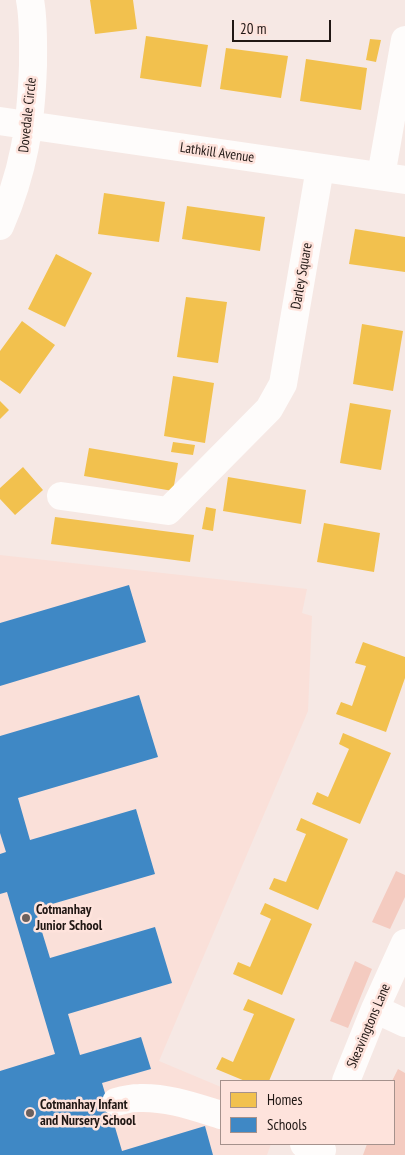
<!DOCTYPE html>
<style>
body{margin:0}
#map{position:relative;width:405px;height:1155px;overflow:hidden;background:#f6e8e4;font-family:"PT Sans Narrow",sans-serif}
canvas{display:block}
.legend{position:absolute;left:220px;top:1080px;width:175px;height:65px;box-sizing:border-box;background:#fee3dc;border:1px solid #a5918c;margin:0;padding:6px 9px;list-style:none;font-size:15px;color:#201714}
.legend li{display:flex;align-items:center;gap:10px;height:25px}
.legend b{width:25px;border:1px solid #a5918c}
.scale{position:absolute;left:232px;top:20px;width:99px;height:22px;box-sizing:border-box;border:2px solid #201714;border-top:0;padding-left:6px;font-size:15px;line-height:18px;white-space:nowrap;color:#201714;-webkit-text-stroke:4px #fee3dc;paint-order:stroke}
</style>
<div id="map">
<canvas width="405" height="1155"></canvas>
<ul class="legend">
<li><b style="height:14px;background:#f2c14e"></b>Homes</li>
<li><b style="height:14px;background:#3f88c5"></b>Schools</li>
</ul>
<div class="scale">20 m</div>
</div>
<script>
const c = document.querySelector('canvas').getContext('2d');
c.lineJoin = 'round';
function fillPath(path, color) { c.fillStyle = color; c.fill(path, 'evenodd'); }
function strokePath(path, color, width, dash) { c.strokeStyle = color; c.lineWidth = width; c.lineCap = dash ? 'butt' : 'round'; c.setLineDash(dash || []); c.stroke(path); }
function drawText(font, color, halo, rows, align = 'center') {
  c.font = font + ' "PT Sans Narrow",sans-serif'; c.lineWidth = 5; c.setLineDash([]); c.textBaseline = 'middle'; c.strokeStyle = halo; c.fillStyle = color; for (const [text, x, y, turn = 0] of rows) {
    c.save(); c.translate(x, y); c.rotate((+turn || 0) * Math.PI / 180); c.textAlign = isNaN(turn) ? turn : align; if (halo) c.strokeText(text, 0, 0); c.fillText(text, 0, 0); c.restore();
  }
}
fillPath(new Path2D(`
 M0,555L307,589L302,613L312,616L308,711L159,1061L221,1087V1144H271L267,1155H0Z`), '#fae0d9');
fillPath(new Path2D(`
 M396,871L405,875V897L390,929L372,922Z
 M355,961L372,969L348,1028L330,1021Z
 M398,1069L405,1073V1155H363L367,1144H394V1081H392Z`), '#f4cbc0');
fillPath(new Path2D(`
 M90,0H133L137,29L95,34Z
 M146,36L208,45L201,87L140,78Z
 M370,39L381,40L376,62L366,60Z
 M226,48L288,56L281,98L220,89Z
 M306,59L367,68L361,110L300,101Z
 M104,193L165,202L159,242L98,234Z
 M187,206L265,217L260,251L182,239Z
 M355,229L405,237V272L349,264Z
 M56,254L92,273L65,327L28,309Z
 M186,297L227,302L218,363L177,357Z
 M22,321L55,345L20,394L0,380V351Z
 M362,324L403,331L393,391L353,384Z
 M173,376L214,383L205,443L164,436Z
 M0,401L9,410L0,419Z
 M350,403L391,410L381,470L340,463Z
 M173,442L195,445L193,455L171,452Z
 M89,448L178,463L173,491L84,476Z
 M23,467L43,490L15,515L0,499V488Z
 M228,477L306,490L301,524L223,511Z
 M206,507L216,509L213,531L202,529Z
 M55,517L194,535L190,562L51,544Z
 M324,523L380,533L374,572L317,562Z
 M363,642L405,657V678L386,732L336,714L341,702L352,706L366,666L355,663Z
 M343,733L391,753L360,824L312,804L317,792L328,797L349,749L339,744Z
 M301,818L348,839L318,910L269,889L274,878L286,882L306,834L296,830Z
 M265,903L312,924L282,995L233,974L238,962L250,967L271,919L260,914Z
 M248,999L295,1019L269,1081H245L216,1069L222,1057L233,1062L254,1014L243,1010Z`), '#f2c14e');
fillPath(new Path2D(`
 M129,585L146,642L0,686V623Z
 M139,695L158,757L18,798L30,840L136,809L155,874L35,909L50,958L155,927L172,983L68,1014L80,1055L141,1037L151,1069L102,1083L122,1151L205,1126L213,1155H0V1071L55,1054L7,892L0,894V854L6,852L0,833V736Z`), '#3f88c5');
strokePath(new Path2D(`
 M0,121L405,180
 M381,176L405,40
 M0,226C24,171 31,125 33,65C33,44 34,21 30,0
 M61,496L168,511L269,409L283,384L320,168
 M375,1009L405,1023
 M346,1081L375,1009L405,943
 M116,1102C123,1100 132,1098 139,1098C168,1097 195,1107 221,1115
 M304,1144L322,1150`), '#fefcfb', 28);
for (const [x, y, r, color] of [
 [26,918,5,"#6b605d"],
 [30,1113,5,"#6b605d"]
]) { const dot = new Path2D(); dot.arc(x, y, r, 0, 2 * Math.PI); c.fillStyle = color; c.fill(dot); strokePath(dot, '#fee3dc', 2); }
drawText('14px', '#201714', '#fee3dc', [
 ["Dovedale Circle",28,115,-84],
 ["Lathkill Avenue",217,153,8],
 ["Darley Square",302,276,-80],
 ["Skeavingtons Lane",369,1026,-67]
]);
drawText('bold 14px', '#201714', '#fee3dc', [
 ["Cotmanhay",36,910],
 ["Junior School",36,926],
 ["Cotmanhay Infant",40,1105],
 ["and Nursery School",40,1121]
], 'left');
</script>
